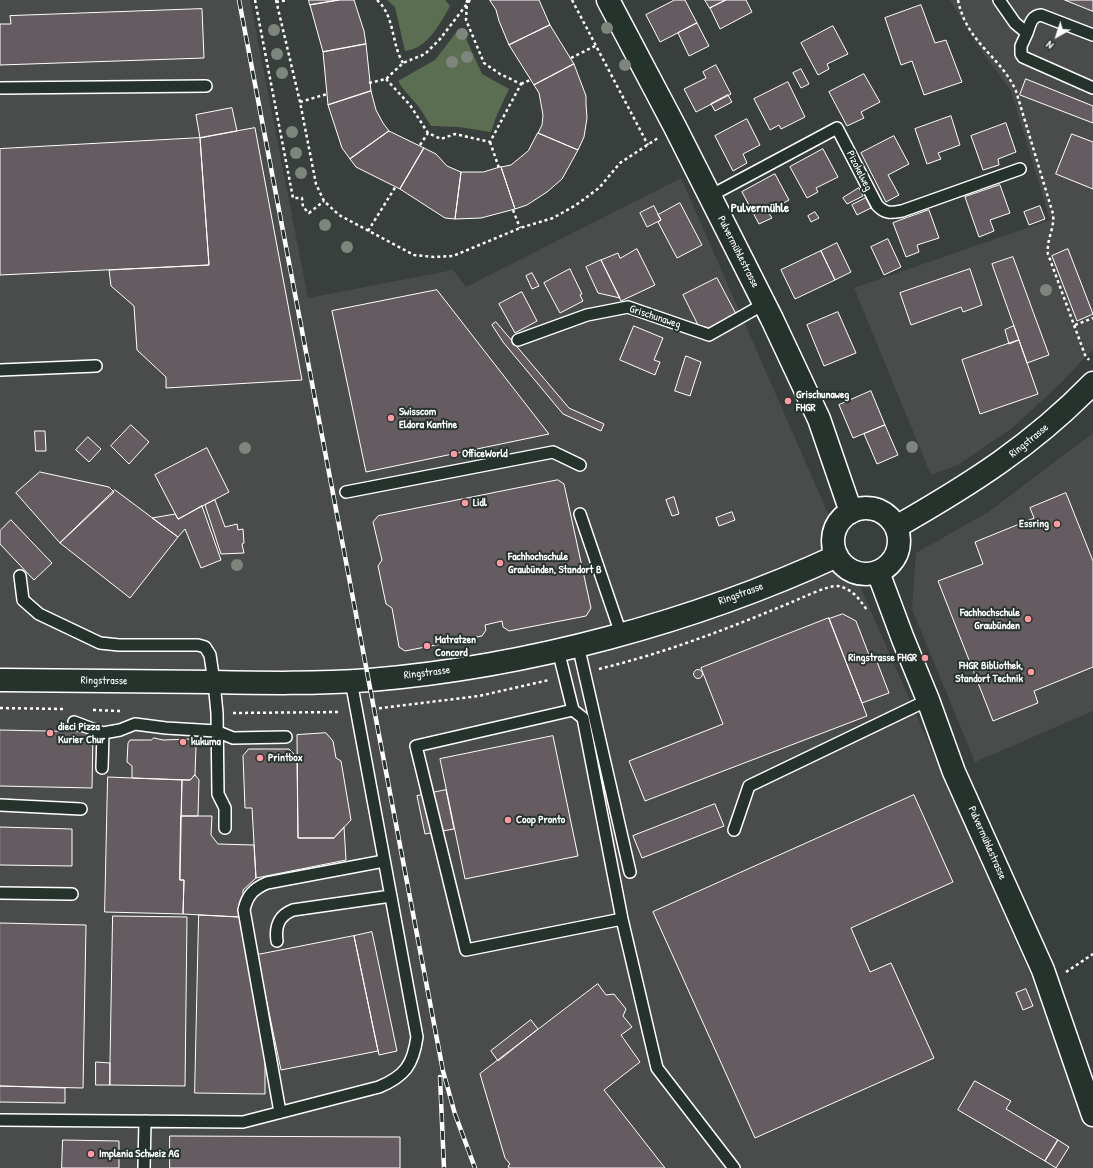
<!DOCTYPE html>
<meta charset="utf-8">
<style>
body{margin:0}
#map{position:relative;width:1093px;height:1168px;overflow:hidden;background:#393f3d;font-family:"Patrick Hand",sans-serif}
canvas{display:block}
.north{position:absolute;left:1037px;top:16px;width:40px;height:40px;-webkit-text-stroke:3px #26332d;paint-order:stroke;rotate:219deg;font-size:11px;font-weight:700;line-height:16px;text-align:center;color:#fff}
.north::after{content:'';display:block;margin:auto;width:14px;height:18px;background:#fff;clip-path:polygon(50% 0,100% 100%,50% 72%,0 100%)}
</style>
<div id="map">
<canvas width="1093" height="1168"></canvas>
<div class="north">N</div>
</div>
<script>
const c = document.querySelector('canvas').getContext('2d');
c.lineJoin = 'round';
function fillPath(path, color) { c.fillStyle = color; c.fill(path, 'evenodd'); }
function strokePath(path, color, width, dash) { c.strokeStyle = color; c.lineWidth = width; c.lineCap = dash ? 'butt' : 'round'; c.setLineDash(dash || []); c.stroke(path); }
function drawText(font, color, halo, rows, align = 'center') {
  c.font = font + ' "Patrick Hand",sans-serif'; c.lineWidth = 4; c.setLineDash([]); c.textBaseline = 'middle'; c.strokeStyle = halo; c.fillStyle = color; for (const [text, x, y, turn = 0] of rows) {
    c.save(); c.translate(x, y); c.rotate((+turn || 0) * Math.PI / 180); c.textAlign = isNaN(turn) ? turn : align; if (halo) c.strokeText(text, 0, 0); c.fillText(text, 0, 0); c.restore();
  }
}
fillPath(new Path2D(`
 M0,0H250L308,298L453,270L466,287L681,178L1093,1118V1168H0Z
 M950,0H1093V349L1062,382L1012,428L958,465L931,475L854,288L1050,220L1011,91L983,53Z
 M1093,433V711L975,762L912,609L916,553L990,511Z`), '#4a4c4c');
fillPath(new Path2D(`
 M387,0H445L450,6C440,24 427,49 405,51L395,7Z
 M458,30L463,32L482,74L509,89L496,117L491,132L459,127L431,126L419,107L404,90L398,81L435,60Z`), '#5c6e51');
const building = new Path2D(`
 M309,0H339L310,5Z
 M339,0H354L364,31L366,44L323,52L310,5Z
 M490,0H539L550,25L509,45L499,21L496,10Z
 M675,0H685L697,23L660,42L646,15Z
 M705,0H726L710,8Z
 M726,0H746L752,12L720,29L710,8Z
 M1065,0H1093V11Z
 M921,5L935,43L946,40L962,82L924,95L912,61L901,65L885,18Z
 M202,9L204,58L0,65V24H11L10,16Z
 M697,23L709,46L689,56L678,33Z
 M550,25L574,64L534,85L509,45Z
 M833,26L848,54L827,64L829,69L818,75L801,43Z
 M366,44L371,91L328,105L323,52Z
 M574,64L586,96V104L587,118L584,137L578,150L538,133L542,125L543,115L539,93L534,85Z
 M716,65L731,94L696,112L684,89L706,78L703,72Z
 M801,69L809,84L801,88L793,73Z
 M864,74L880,102L861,112L864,118L847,126L829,92Z
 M1026,79L1093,106V123L1020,95Z
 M788,82L805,117L781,129L779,125L770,130L754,99Z
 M371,91L376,110L383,123L389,131L350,159L342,148L328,105Z
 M728,95L732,102L715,111L711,104Z
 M232,108L237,131L200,138L196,115Z
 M951,116L960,145L938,153L941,159L927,164L915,129Z
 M747,119L760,145L743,154L747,163L733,171L715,136Z
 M1006,123L1016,152L998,159L999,165L983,170L971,136Z
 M255,128L302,380L166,388V377L137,350L134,306L111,286L109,270L209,265L200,138Z
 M389,131L424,148L400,189L356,167L350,159Z
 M538,133L578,150L562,179L547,192L527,205L515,209L501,167L511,165L528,151Z
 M1072,134L1093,142V189L1056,174Z
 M894,136L909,164L888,175L899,195L886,202L861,153Z
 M200,138L209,265L0,275V149Z
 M424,148L436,154L447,166L461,172L455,219L445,218L400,189Z
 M823,149L838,177L816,188L818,192L807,198L790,167Z
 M501,167L515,209L481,218L455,219L461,172H483Z
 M775,174L789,200L768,212L772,218L759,224L742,192Z
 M1000,185L1010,213L990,220L994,231L979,237L965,197Z
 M859,188L863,196L847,204L843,198Z
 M866,198L871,208L857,215L852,205Z
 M680,203L702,245L677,258L658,222L661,220L658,215Z
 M654,206L661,220L647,227L640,213Z
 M1040,206L1045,219L1029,225L1024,212Z
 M929,210L939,238L917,245L919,252L906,257L893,223Z
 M815,212L819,218L811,222L808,216Z
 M888,239L901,267L884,275L871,247Z
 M837,243L851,272L835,280L821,251Z
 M637,249L655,285L621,301L601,260L618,253L620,258Z
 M1068,249L1093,314L1077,321L1052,256Z
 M821,251L835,280L795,299L781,270Z
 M1013,257L1049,355L1027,363L992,264Z
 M601,260L620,298L598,293L586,267Z
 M570,269L582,294L580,295L583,301L560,313L544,283Z
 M970,269L982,305L963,312L961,307L911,325L900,293Z
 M532,273L539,286L532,289L526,276Z
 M717,278L736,314L709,328L698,325L683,295Z
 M437,290L549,434L366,472L332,311Z
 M522,292L537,321L515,333L499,304Z
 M838,312L856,353L824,366L807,325Z
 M496,322L569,408L604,424L601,431L563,414L503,342L492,325Z
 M634,326L663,338L654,360L660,362L655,375L620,360Z
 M1014,326L1019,340L1009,344L1005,330Z
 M1019,340L1038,394L980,414L962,360Z
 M686,356L701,362L690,396L675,391Z
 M871,391L885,425L853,438L839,405Z
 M131,425L149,442L129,464L111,446Z
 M885,425L898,455L877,464L864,434Z
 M35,431H45L46,451H36Z
 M88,437L101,449L89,462L76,450Z
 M207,448L229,492L178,519L155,475Z
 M40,472L109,487L114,492L60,543L16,493Z
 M558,480L564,484L591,608L586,616L509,631L503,627L502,621L485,625L486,630L482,636L405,651L399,647L392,608L386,604L378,566L382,560L373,522L378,516Z
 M115,490L178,537L130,598L60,543Z
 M1066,493L1093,561V667L1034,691L1038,703L993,721L938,581L983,564L975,542L1034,518L1030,508Z
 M674,497L679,514L672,516L666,500Z
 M215,500L225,527L237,524L238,530L243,529L244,543L242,544L244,553L221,554L205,505Z
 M202,506L221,560L201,568L185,529L178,537L152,518L175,514L178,519Z
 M732,512L735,520L719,526L716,518Z
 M11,520L52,563L34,580L0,544V531Z
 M843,614L856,621L869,655L874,654L889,693L862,703L829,619Z
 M829,618L867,716L645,801L629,761L723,724L701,668Z
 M693.5 674a4.5 4.5 0 1 1 9 0a4.5 4.5 0 1 1-9 0Z
 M0,730L93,732L92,788L0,786Z
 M326,733L333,741L336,758L341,761L351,820L334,838H298L297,735Z
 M553,736L578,856L465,879L440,759Z
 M154,738L163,740L192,739L196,746L195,775L190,780L132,778V766L127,762L128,743L130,740H151Z
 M249,749H289L297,757L298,838H334L344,827L346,860L256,878L252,808H245L243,756Z
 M195,775L199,780L198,816H181L182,780H190Z
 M108,777L182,780L180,880H184L183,914L105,912Z
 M446,790L454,829L425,834L417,796Z
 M914,795L953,882L851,928L870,972L891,963L934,1058L755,1138L653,912Z
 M715,804L724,826L642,858L633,836Z
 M181,816H212L211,835L218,844L254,845L256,878L243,890V898L240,901L239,917L183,914L184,880H180Z
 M0,827L72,829V866L0,865Z
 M199,915L239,917L265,1048V1094L195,1093Z
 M113,916L187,917L185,1086L110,1085Z
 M0,923L86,925L83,1088L0,1086Z
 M372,932L397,1051L379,1055L354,936Z
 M354,936L378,1051L281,1070L257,955Z
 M598,984L606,995L614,994L626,1009L623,1016L632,1027L621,1035L640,1062L604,1090L665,1168H509L508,1166L510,1164L505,1158L480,1074Z
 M1026,989L1033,1006L1023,1010L1016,993Z
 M531,1020L538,1029L498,1061L491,1051Z
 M96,1062L110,1063V1085H96Z
 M975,1081L1011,1101L1006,1109L1058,1140L1045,1161L958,1110Z
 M0,1086L65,1088V1103L0,1102Z
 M170,1136L400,1137V1168H170Z
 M63,1140L119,1141V1168H62Z
 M1058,1140L1069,1147L1056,1168L1045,1161Z`);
fillPath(building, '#655c62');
strokePath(building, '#fff', 1);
const service = new Path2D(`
 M999,0L1015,23L1027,33C1030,25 1031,16 1041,15L1093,35
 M1027,33L1021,46V54L1023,57L1093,88
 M0,88L206,86
 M710,196L837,128L877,205C885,214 891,213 902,211L1020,169
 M518,340L587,315L628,307L709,335L764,304
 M0,370L96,366
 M346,492L553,452L580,465
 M580,514L621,634
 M20,576L23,600L39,614L100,643L119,645H198L205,647L210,655L214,682L217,713L218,794L225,808V828
 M578,645L630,872
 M558,650L573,710L583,718L622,919L466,950L416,746L573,710
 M74,722L103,733L120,730L135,724L166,728L216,731L233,738L286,737
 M102,768L103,733
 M0,805L81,809
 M734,830L749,786L928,700
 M0,893L72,894
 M622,919L657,1068L734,1168
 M277,941C275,927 278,916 293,910L391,896
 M280,1112L244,910C247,896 253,889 267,883L384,861
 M0,1120L243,1122L379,1087C405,1076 413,1065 417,1037L351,681
 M144,1168L145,1121`);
const tertiary = new Path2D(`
 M608,0L675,127L772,319L819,419L851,512
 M878,572L903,639L928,700L954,772L1043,970L1093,1115`);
const secondary = new Path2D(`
 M833 541a33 33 0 1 1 66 0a33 33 0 1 1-66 0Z
 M896,527C971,484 1033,445 1093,383
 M0,680C70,681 140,681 211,682C264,683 316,684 370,680C527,667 694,622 837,556`);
strokePath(service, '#fff', 14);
strokePath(tertiary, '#fff', 25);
strokePath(secondary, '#fff', 25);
strokePath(new Path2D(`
 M255,0L293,198H302L303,207L309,213L324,201
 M276,0L300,102L316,184L324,201L339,215L414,255L434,257L453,256L520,228L553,218L576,205L599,188L620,163L658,138
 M377,0C395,16 391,43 403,63
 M572,0L648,145
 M958,0C967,44 1000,55 1016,91L1053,214C1055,228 1046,240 1048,254L1085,355L1089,360
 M276,2L288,0
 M571,58L597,45
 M386,79L410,105L428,133L441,139L455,134L490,142L521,84L500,74L484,63L466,20L467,1L464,0
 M369,83L386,79L403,63L425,54L440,39L470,0
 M521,84L532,79
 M300,102L327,94
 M490,142L499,168
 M420,145L428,133
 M513,210L520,228
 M368,231L396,186
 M1075,325L1093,318
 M599,669C665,653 730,628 792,602C802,598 828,585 838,586C853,589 859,599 867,610
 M0,708L64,709
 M373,709L479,696L549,680
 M93,710L120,711
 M233,713L340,712
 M1066,972L1093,954`), '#fff', 2.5, [3, 3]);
strokePath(service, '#26332d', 11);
strokePath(tertiary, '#26332d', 22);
strokePath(secondary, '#26332d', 22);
const rail = new Path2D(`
 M239,0L443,1071L455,1114L475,1168
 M440,1077L444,1168`);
strokePath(rail, '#fff', 4.5);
strokePath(rail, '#26332d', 3, [9]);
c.fillStyle = '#7e857d';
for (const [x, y] of [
 [607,28],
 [274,30],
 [462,34],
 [277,54],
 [467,57],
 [452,62],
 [625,65],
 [282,73],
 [292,132],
 [296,153],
 [301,173],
 [325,225],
 [347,247],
 [1046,290],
 [912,447],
 [245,448],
 [237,565]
]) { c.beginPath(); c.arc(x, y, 6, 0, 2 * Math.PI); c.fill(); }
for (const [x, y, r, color] of [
 [788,401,4,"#ff9aa2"],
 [391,418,4,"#ff9aa2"],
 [454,454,4,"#ff9aa2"],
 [465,503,4,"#ff9aa2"],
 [1057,524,4,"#ff9aa2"],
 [500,563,4,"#ff9aa2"],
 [1028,619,4,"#ff9aa2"],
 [427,646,4,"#ff9aa2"],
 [925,658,4,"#ff9aa2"],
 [1031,672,4,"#ff9aa2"],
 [50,733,4,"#ff9aa2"],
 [183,742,4,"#ff9aa2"],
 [260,758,4,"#ff9aa2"],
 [508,820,4,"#ff9aa2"],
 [91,1154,4,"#ff9aa2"]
]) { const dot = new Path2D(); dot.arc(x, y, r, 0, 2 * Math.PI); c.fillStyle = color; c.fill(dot); strokePath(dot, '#26332d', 1.5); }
drawText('11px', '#fff', '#26332d', [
 ["Pizokelweg",859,171,63],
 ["Pulvermühlestrasse",738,252,63],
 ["Grischunaweg",655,317,18],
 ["Ringstrasse",1029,441,-39],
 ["Ringstrasse",741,594,-20],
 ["Ringstrasse",427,673,-7],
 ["Ringstrasse",104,681,1],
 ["Pulvermühlestrasse",987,843,66]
]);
drawText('bold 11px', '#fff', '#26332d', [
 ["Grischunaweg",796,395],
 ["FHGR",796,408],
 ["Swisscom",399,412],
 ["Eldora Kantine",399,425],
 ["OfficeWorld",462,454],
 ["Lidl",473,503],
 ["Essring",1049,524,"right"],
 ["Fachhochschule",508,557],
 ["Graubünden, Standort B",508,570],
 ["Fachhochschule",1020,613,"right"],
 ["Graubünden",1020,626,"right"],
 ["Matratzen",435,640],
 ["Concord",435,653],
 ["Ringstrasse FHGR",917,658,"right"],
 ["FHGR Bibliothek,",1023,666,"right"],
 ["Standort Technik",1023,679,"right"],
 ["dieci Pizza",58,727],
 ["Kurier Chur",58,740],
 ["kukuma",191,742],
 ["Printbox",268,758],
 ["Coop Pronto",516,820],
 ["Implenia Schweiz AG",99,1154]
], 'left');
drawText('bold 13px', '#fff', '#26332d', [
 ["Pulvermühle",760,209]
]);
</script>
